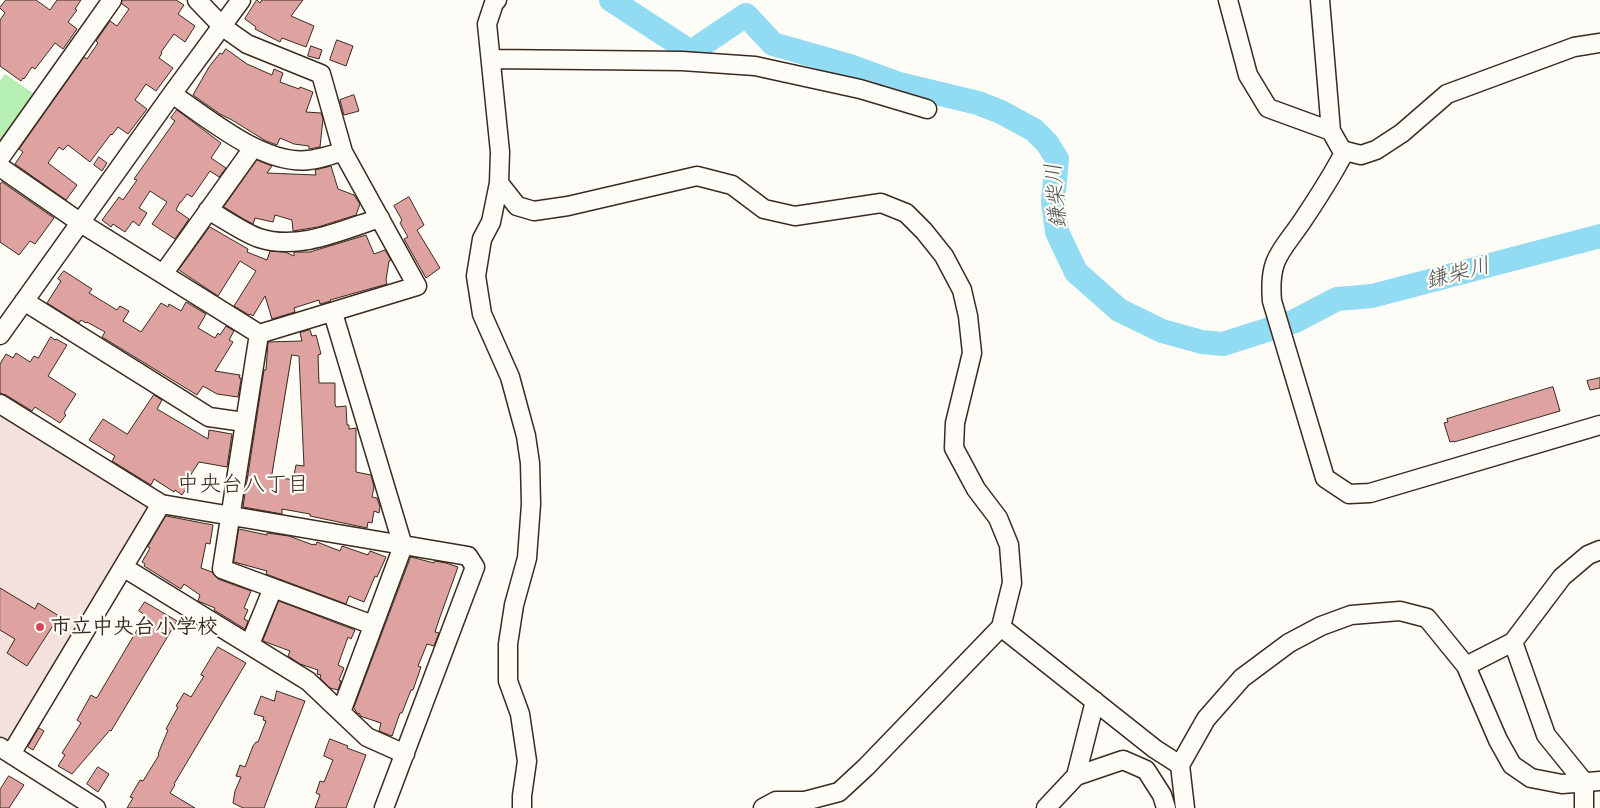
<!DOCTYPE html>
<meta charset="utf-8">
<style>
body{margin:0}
canvas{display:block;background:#fdfcf7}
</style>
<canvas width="1600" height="808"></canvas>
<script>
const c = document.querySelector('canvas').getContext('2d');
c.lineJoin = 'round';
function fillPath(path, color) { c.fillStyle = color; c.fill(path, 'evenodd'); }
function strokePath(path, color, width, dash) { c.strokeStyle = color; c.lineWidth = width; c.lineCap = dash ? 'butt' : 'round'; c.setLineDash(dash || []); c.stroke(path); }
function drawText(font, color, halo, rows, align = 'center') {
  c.font = font + ' Caveat,"Klee One",sans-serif'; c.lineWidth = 4.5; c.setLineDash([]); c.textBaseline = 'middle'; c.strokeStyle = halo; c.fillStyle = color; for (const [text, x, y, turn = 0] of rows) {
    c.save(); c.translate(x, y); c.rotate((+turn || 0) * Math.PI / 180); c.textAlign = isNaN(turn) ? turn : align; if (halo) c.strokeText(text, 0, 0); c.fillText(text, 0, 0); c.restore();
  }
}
fillPath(new Path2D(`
 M0,414L146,506L148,511L11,742H0Z`), '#f4e1dd');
fillPath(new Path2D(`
 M5,74L40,98L0,152V81Z`), '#b6efb2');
strokePath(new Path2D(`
 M611,0L691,52L746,15L773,44L850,66L899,84L978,103L1001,112L1034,130L1047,143L1057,159L1053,202L1057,232L1076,272L1119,310L1162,331L1202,342L1223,344L1295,321L1337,299L1372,296L1600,236`), '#91dbf3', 24);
const building = new Path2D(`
 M6,0H36L50,10L57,0H81L75,9L77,10L68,22L77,29L63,49L55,43L35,69L32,67L24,79L23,78L21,81L0,66V20L5,13L0,8Z
 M122,0H176L184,5L178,14L195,26L185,42L174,34L161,52L162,53L159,58L173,68L156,91L146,84L135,100L147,109L128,134L118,127L112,135L111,134L90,162L68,145L63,150L59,147L48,163L77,185L66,200L15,164L23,152L19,149L84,57L87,59L98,43L96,41L110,21L117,26L129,9L122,4Z
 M257,0L260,3L262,0H303L291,16L314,26L306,47L282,38L280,42L255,29L256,27L245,19Z
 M337,40L353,46L346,66L330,60Z
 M311,46L322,50L319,59L308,56Z
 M226,49L247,64L272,75L274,69L283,73L280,82L299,89L300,87L313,92L306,112L321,113L323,119L320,147L309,149V146L294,144L280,138L277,145L266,141L232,120L220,114L193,95L209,67L220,53L222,54Z
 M354,95L359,111L344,115L340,100Z
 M177,110L221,143L211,158L226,168L219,177L210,171L192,197L187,194L181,202H180L176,210L189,219L175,239L152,224L167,202L150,191L139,208L147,213L139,226L133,221L125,232L113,224L111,227L102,220L119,197L123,200L137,180L134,179L175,121L171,118Z
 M99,157L107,163L102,171L94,165Z
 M257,160L272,166L267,173L316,175L315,170L331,166L338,189L354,195L360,204L356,215L318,227L293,231L292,220L275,215L273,222L255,218L253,224L245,220L224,207Z
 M2,182L54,218L35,244L30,241L19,255L0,242V185Z
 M409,197L424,225L417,230L440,268L426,278L404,239L408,237L400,223L402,220L394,206Z
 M210,227L248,249L247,252L267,260L270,251L285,252L294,256V252H310L366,235L374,254L385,250L391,260L389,261L386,280L387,284L330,300L331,301L320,304L319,300L294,308L295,312L272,319L265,296L253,316L250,314L249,315L234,306L256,271L240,261L218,296L179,270Z
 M64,271L92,289L89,293L117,310L120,306L129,311L123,321L141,332L161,303L168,307L169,304L181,311L186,302L206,314L198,328L215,338L218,333L220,335L226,326L234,331L229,340L233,342L215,371L240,375L239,378H241V380L238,397L217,394L203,386L197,395L102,337L105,332L87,322L86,323L81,320L79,323L47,303L61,281L58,279Z
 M310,330L312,336L316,335L321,354L318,355L319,383H335V404L336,407L346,406L347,425H349V429L356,428V472L371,475L374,487L372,497L377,498L380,507L379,513L374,511L372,523L368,522L367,528L310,516V514L282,509V514L243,507L264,370H266L268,342L302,341L300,333ZM292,355L299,356L304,466L296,465L293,480L272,476Z
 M51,337L55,340L56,339L67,345L48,376L76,394L64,413L66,415L60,423L35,407L32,411L6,395L0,393V364L6,354L13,358L16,353L30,362L34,356L38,358Z
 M1600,378V388L1590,390L1587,381Z
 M1553,387L1560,411L1454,442V441L1450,442L1444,423L1448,422L1447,419Z
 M154,395L162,400L157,409L208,439L209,430L232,434L227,467L199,462L190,476L187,483L188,486L182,495L175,490L174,492L154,479L151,485L112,461L115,456L89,440L103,419L127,434Z
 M166,516L213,525L210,544L206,543L201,568L212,572L218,579L251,591L244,608L248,610L244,619L248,621L245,629L214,610L215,608L198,601L200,595L184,584L181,589L144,566L145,564L142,562L150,548L148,547Z
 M239,529L267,535V533L289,536L313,545V544L316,545L317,542L340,551L342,546L368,555L370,551L386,557L377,577L375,576L364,602L349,596L346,604L266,574L267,571L234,562Z
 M411,557L434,563L435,561L446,563L458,567L440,617L435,632L439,633L434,646L427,644L418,666L421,667L413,690H411L402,713H400L392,736L379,731L381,723L360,716V714L357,713L354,708Z
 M0,588L35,609L38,603L59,616L27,666L7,653L15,639L0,630Z
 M279,601L355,630L351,639L348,637L338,665L344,668L339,680L341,681L338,690L330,688L320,678L321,675L317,674L318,670L300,664L288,656L290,651L263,641Z
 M145,602L177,621L111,731L110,730L72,774L58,766L65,755L62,753L81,723L77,720L91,695L96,698L98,696L137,630L145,615L139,611Z
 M218,647L246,663L174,784L175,785L170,793L195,808H127L133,798L130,797L140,780L143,781L159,755L158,754L168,730L166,729L178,707L176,706L184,693L191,697L204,676L201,675Z
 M277,691L305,701L264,808H243L233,803L235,791L241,777L236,776L240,765L245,767L253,746L256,742H258L266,721L263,720L264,717L254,714L261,696L274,701Z
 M39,728L44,731L33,750L28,747Z
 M330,739L348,746L347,748L366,755L346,808H315L320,795L316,793L320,781L324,782L333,760L324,756Z
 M98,767L109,774L98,792L87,784Z
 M9,776L24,785L9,808H0V790Z`);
fillPath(building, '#dea3a0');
strokePath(building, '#3b2a1e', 1);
const minor = new Path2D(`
 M497,0L494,3L487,24L500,152L499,183L491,222L482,239L476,276L482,314L510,377L526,436L530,463L531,504L527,558L514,605L508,644V681L520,714L527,761L522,796V808
 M1228,0L1248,75L1268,108L1331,131
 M1320,0L1331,131L1340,147L1345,151L1361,155L1376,150L1402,133L1447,94L1574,47L1600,43
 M491,59L682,61L755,66L860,89L927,109
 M172,94C208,118 264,166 309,160C321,159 332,154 343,152
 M1345,151C1333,174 1319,196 1305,217C1283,251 1268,256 1272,301L1325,478L1349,494L1370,493L1600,425
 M0,158L112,0
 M0,167L81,223L259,334L417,286L343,152L321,74L247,44L223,27L197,0
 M499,183L517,206L534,211L568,206L697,176L732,185L764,209L795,216L881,203L906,213L924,231L944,256L962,290L968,316L972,353L955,423L954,448L976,489L998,518L1009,545L1012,583L1001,627L866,767L839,792L805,801H776L763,808
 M208,210C223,218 244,233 259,238C299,251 342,230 380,218
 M163,274L253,148
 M24,301L209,417L244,422
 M333,313L403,546L341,712
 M259,334L222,569L373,625
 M0,335L172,94L241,0
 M0,404L161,504L468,556L475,567L384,808
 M123,567L308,681L367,737L405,754
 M1001,627L1155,749L1180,765
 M1513,642L1546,735L1584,782V808
 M250,644L273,588
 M1466,666L1498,740L1512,765L1531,778L1562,784L1600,781
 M0,747L96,808
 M11,754L161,504
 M1076,776L1095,701
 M1046,808L1076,776L1123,760L1146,770L1162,795L1166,808
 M1185,808L1180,765L1206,719L1242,678L1289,643L1321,626L1351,615L1400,611L1427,618L1466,666L1513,642L1562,577L1588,555L1600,550`);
strokePath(minor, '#3b2a1e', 21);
strokePath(minor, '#fdfcf7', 18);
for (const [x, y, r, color] of [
 [40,627,5,"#d1495b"]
]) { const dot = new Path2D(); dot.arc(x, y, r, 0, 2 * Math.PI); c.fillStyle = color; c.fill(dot); strokePath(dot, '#fdfcf7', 2); }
drawText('bold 21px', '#3b2a1e', '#fdfcf7', [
 ["市立中央台小学校",50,627]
], 'left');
drawText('italic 22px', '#505653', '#fdfcf7', [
 ["鎌柴川",1057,196,-95],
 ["鎌柴川",1458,274,-15]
]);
drawText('22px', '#3b2a1e', '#fdfcf7', [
 ["中央台八丁目",243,485]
]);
</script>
